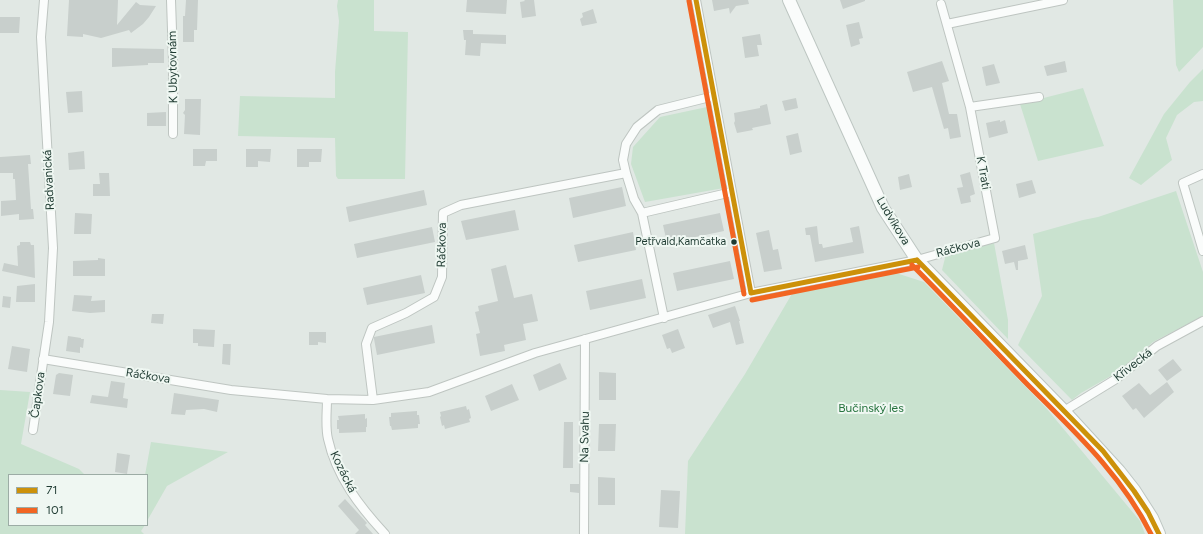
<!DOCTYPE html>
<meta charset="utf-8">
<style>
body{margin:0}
#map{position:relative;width:1203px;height:534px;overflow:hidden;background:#e1e8e4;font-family:Figtree,sans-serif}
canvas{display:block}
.legend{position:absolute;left:8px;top:474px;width:140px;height:52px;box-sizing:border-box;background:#eff7f2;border:1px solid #9caca5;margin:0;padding:5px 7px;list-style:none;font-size:12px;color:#1f3b32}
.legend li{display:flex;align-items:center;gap:8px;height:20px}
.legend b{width:20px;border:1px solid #9caca5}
</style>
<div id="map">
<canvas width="1203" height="534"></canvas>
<ul class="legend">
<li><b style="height:5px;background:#cc910a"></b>71</li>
<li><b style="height:5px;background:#f26522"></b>101</li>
</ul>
</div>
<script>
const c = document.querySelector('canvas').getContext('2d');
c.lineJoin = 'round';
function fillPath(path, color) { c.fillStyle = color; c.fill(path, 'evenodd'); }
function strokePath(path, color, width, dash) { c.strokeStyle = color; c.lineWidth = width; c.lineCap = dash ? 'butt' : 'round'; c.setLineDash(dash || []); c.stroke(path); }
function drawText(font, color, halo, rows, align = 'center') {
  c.font = font + ' Figtree,sans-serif'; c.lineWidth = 4; c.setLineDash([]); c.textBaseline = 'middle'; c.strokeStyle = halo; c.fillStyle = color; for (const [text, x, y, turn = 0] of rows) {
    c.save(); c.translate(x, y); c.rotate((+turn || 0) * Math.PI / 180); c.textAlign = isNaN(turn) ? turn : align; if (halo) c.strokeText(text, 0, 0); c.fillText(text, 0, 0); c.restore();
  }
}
fillPath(new Path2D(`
 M338,0H374V31L408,32L405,179H338L336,176L335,138L238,136L240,96L335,98V72L339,21L337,6Z
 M1173,0H1203V47L1179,72L1176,65Z
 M1203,69V101L1194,102L1177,115L1166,138L1172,160L1141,185L1129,178L1164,114L1190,82Z
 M1083,88L1104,146L1038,161L1020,104Z
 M707,107L724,188L645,202L631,164L633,147L660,117Z
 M1176,191L1203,272V316L1153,342L1116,373L1081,393L1072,400L1018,345L1042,296L1033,234L1083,220L1098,217Z
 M994,243L1008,320V339L942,270L946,254Z
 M896,273L924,282L1047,409L1140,521L1145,534H685L688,461L745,374L793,292Z
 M0,390L30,392L21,444L79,469L85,475H9V525H145L141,531L144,534H0Z
 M151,442L228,452L167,486L147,521V475H145Z`), '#c9e2cf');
fillPath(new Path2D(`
 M69,0H118L117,25L136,2L140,5L156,6L149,17L143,24L131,33L129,30L101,38L83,34V37L67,36Z
 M186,0H198L197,30H194V42H183V16H185Z
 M467,0H507L506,14L466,12Z
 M524,0H534L536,16L522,18L520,2L525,1Z
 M712,0H748L749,4L736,6L730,14L729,8L714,11Z
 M840,0H865V1L843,9Z
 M593,9L597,23L582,26L580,19L583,17L582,13Z
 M0,17H20L19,33H0Z
 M859,22L863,38L859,39L860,44L851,47L846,25Z
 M463,30H473V34L506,35V44L481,43L480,56L465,55L466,40H464Z
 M760,34L762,45H757L759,56L745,58L742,37Z
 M112,48L164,49V63H148V65L112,67Z
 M942,61L949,81L942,83L949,114H957L961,137L950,139L948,128L944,129L932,87L913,92L907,72Z
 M1065,61L1067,72L1047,76L1044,66Z
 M994,64L1000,83L986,86L982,67Z
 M82,91L83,112L68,113L66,92Z
 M796,98L798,108L785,111L782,101Z
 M185,99H201L200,135L184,134L185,115L183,113L185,110Z
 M767,104L771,124L752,128L753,130L737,133L734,123L735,121L734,113L760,108V106Z
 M166,112V126H147V113Z
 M1000,120V122L1005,120L1008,133L989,138L986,123Z
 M798,133L802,152L790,155L786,136Z
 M193,149H217V161H206L205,166H193Z
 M246,149H271L270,162L258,161V167H246Z
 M297,149H322L321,162H309V167H297Z
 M84,151L85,169L69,170L68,153Z
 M30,155L31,164H28L31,209H33L34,219L19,220V214L1,216V201L16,200L15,179H13V173H0V157Z
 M970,172L975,194L970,196L971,202L961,204L957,188L963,187L960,175Z
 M99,173H109L110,196H93V184H100Z
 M909,174L912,187L900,190L898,177Z
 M1032,180L1036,193L1019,198L1016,184Z
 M622,187L626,206L573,218L569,198Z
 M424,190L427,205L349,222L346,207Z
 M515,210L519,230L466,240L461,221Z
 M75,213L92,214L91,234H74Z
 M720,213L724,231L667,243L663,225Z
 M817,226L819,244H822L823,248L853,242L850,228L859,226L864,253L815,262L810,235H806L805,228Z
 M432,227L435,242L357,258L354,244Z
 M769,230L773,250L778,249L782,269L764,272L756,233Z
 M633,232L636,250L578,262L574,245Z
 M20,242H30L31,245H34L35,278L2,271L4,263L18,266L17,246L20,245Z
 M1025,245L1028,259L1018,261V270H1016L1014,262L1005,264L1002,251Z
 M98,258L105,259V276H73V261L98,260Z
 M730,261L734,279L677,291L673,273Z
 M506,265L514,298L532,294L538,321L523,324L526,340L504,345L505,351L480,356L476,334L480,333L475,312L479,311L478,306L498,301L491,269Z
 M421,275L425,293L367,305L363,288Z
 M642,279L646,298L590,310L586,291Z
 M35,284V302H16L17,286Z
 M74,295L92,296L91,301L105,300V312L90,313L72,311Z
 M3,296L11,297L10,308L2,307Z
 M735,306L740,321H739L744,343L736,345L730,322L713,328L708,315Z
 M152,314H164L163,324L151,323Z
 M432,325L435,343L377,355L374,339V337Z
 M193,329L215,330L214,347L198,346V343H193Z
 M678,329L685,348L672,353L670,348L667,349L662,335Z
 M309,332H326V343L318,342V345H309Z
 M68,336L81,338V339H84L83,348L80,347V353L66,351Z
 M223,344H231L230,365L222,364Z
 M12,346L30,349L27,372L8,369Z
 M1173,359L1182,370L1167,381L1158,370Z
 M560,363L567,379L539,391L533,375Z
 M599,372L616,373V400H599Z
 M59,373L73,375L70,396L53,394L56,375Z
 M111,381L125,383L123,398L128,399L127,408L90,403L92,395L108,397Z
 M1167,382L1174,392L1144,418L1136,408L1133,410L1122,396L1139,383L1150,395Z
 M512,384L519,400L491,411L485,396Z
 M174,393L219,400L217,412L204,409L186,410L185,415L171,414Z
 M466,406L467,410L469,409L471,418L469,419L470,422L445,429L444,425L442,426L440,417L441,416L440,412Z
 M417,411V415H419L420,424H418V428L392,430L391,426H390L389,417H391V413Z
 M365,414V419L367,418V427H366V432L339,433V429H337V420H339L338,416Z
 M564,422H573V468H563Z
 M599,424H616L615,451H598Z
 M117,453L130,455L127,474L115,472Z
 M598,477L615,478V505H598Z
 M570,484H579V493L570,492Z
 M661,490L680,491L678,528L659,527Z
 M345,499L367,523L365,525L373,534H355L359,530L338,506Z`), '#c8cfcc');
const street = new Path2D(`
 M171,0L173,60V134
 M696,0L751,293
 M947,24L1063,0
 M970,107L1039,97
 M626,173L634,199L642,213L664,318
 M1203,174L1183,183L1203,251
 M642,213L732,192
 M43,359L231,390L327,399L373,400L429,392L535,353L751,293L917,260L995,238L970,107L941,4
 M327,399C327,412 325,427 328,439C336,476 360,507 385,534
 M373,400L366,344L372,328L406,313L434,297L442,277L443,213L461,205L626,173L623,160L626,144L637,127L658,110L714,96
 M1064,411L1116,379L1157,346L1203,321
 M33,430L49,322L53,248L41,37L44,0
 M584,534L585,339`);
const secondary = new Path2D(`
 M789,0L883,208L917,260L1064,411L1119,471L1134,490L1152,518L1159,534`);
strokePath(street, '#bec5c1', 10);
strokePath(secondary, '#bdc6c2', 14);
strokePath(street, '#fafcfb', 8);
strokePath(secondary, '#fafcfb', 12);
strokePath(new Path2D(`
 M696,0L751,293
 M917,260L1103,451L1134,491L1148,512L1159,534
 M751,293L917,260`), '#cc910a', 5);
strokePath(new Path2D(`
 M689,1L744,294
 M912,265C951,304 989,345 1028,385C1075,432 1121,474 1151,534
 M752,300L918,267`), '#f26522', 5);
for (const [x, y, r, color] of [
 [734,242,3.5,"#1f3b32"]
]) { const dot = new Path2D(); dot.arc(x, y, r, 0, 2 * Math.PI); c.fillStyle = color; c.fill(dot); strokePath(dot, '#eff7f2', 1.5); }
drawText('11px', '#1f3b32', '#eff7f2', [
 ["Petřvald,Kamčatka",726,242]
], 'right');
drawText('12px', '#1f3b32', '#eff7f2', [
 ["K Ubytovnám",173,67,-91],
 ["K Trati",983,173,80],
 ["Radvanická",49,180,-93],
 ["Ludvíkova",893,221,59],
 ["Ráčkova",442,245,-89],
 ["Ráčkova",958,248,-15],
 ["Křivecká",1133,365,-38],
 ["Ráčkova",148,376,9],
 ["Čapkova",38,395,-82],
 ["Na Svahu",585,437,-89],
 ["Kozácká",343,472,64]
]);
drawText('12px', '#27743f', '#eff7f2', [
 ["Bučinský les",871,408]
]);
</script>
